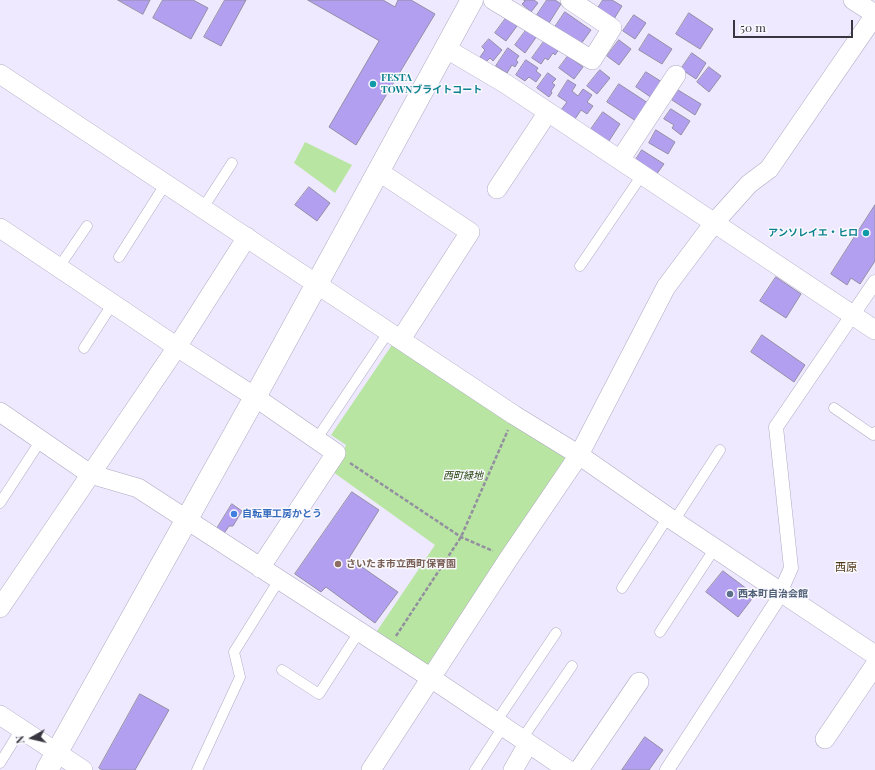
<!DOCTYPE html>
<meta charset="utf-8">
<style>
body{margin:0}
#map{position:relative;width:875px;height:770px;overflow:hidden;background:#eee9fe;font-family:"Playfair Display",serif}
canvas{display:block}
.north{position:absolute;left:12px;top:718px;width:40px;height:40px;-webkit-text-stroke:3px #faf9fe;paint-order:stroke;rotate:262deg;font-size:11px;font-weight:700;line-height:16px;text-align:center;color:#383640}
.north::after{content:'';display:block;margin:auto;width:14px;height:18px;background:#383640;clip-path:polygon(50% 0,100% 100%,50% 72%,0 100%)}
.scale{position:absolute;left:733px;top:20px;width:120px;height:18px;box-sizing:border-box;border:2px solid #383640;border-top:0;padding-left:5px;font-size:12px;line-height:14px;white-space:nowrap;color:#383640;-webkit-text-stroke:3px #faf9fe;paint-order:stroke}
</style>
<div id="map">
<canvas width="875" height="770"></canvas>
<div class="north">N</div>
<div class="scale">50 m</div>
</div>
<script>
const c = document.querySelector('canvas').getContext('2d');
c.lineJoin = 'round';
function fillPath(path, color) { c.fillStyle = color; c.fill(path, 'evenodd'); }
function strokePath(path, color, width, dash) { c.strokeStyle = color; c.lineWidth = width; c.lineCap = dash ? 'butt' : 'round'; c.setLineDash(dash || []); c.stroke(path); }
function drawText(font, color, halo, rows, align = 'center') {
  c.font = font + ' "Playfair Display","Noto Sans JP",serif'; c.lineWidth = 3; c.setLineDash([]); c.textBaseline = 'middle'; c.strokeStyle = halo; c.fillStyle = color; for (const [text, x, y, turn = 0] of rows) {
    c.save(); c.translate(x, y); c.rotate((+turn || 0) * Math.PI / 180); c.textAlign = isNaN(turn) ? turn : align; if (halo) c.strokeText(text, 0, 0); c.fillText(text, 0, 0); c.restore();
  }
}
fillPath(new Path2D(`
 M305,142L352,165L335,193L294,163Z
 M394,342L565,458L429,667L375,634L435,545L333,472L346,445L331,435Z`), '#b9e5a3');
const building = new Path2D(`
 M118,0H150L143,14Z
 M163,0H193L208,8L191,39L153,18Z
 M225,0H246L221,46L204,37Z
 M308,0H383L395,7L398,0H411L435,14L356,145L329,127L379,41Z
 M524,0H534L538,3L531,12L522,4L525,1Z
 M547,0H555L561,4L549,23L537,15Z
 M603,0H612L622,6L614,19L598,8Z
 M565,12L591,30L581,44L555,27Z
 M689,13L713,29L700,49L676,34Z
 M634,15L646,23L635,39L623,31Z
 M506,18L517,26L506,41L495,33Z
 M527,29L537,36L525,53L515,45Z
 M649,34L672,49L662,64L639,50Z
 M489,39L502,50L493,61L490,58L486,62L480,57L485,50L482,47Z
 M545,40L559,49L555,55L553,53L548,60L545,58L541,64L532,58Z
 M619,40L631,49L619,65L607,56Z
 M508,48L519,56L516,60L518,62L515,67L512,65L507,73L496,66Z
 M692,53L706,63L696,79L681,69Z
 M568,56L583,67L574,79L559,68Z
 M526,60L538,68L536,71L541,75L536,82L529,77L525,81L516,75Z
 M709,67L721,76L709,92L697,82Z
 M600,70L610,78L597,94L587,86Z
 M646,72L662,82L652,98L636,87Z
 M548,73L556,79L552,83L555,85L551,91L552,93L549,97L537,88Z
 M568,80L576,85L572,91L578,96L583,89L592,95L587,102L593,106L587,114L581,110L575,119L561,110L567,102L558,96Z
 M619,84L648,103L636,121L607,102Z
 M678,90L701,104L695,115L672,100Z
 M671,109L690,121L681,135L672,128L674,125L664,119Z
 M603,112L620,124L607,144L589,132Z
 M656,130L675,142L668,154L649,143Z
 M642,150L664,164L656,175L635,161Z
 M309,187L330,203L317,221L295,205Z
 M875,205V261L860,284L851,278L847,285L831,274Z
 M776,277L801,294L786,318L760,301Z
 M762,335L805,365L794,382L751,352Z
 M352,492L379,510L349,558L398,592L375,623L326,587L321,592L295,574Z
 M232,504L242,511L233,526H229L223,535L216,530Z
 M723,571L755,595L738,617L706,592Z
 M140,694L169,710L135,770H102L99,768Z
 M645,737L663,750L649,770H622Z`);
fillPath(building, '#b39fef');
strokePath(building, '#938ea6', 1);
const service = new Path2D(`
 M203,208L232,163
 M119,257L166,183
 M580,266L642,175
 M59,267L87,226
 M84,348L113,303
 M834,408L873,435L875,432
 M316,440L389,331
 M0,503L41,440
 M674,521L720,450
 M622,588L668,517
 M660,632L715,548
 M282,670L319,694L359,632
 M496,722L556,633
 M522,739L572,666
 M0,763L21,729
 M197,770L240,677L234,652L279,580
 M475,770L503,727`);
const pedestrian = new Path2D(`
 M667,770L776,602L791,568L776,427L875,282`);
const minor = new Path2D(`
 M493,0L592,60L612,28L570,0
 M853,0L875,14
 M445,48L506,84L875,330
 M0,74L514,415L579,455L668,517L875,655
 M620,160L676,75
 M378,171L470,232L401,339
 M497,189L548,112
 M0,228L177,347L255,397L336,453L260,568
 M0,412L90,474L138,488L431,678L568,770
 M0,608L177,347L247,237
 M0,715L83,770
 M825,739L875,665
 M371,770L509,558L579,455L666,287L714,223L749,184L769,169L875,15
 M513,770L528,744
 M579,770L639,682`);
const tertiary = new Path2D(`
 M47,770L255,397L472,0`);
strokePath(service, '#aea9c2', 11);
strokePath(pedestrian, '#aea9c2', 15);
strokePath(minor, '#aea9c2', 20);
strokePath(tertiary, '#aea9c2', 23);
strokePath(new Path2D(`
 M350,463L461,537L493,551
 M396,636L461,537L508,430`), '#928f9e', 2.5, [4, 2]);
strokePath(service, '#fff', 10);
strokePath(pedestrian, '#fff', 14);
strokePath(minor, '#fff', 19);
strokePath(tertiary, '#fff', 22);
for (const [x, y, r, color] of [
 [373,84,4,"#0f9aa8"],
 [866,233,4,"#0f9aa8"],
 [234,514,4,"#3f7fe0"],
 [338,564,4,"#8d6e63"],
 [730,594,4,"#5c6f8a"]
]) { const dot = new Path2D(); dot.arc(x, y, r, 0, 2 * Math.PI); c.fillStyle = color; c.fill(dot); strokePath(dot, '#faf9fe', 1.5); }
drawText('bold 10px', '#0d838f', '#faf9fe', [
 ["FESTA",381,78],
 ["TOWNブライトコート",381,90],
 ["アンソレイエ・ヒロ",858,233,"right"]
], 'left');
drawText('italic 10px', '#22420d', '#faf9fe', [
 ["西町緑地",463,476]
]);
drawText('bold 10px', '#366cbe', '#faf9fe', [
 ["自転車工房かとう",242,514]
], 'left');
drawText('bold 10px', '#785e54', '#faf9fe', [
 ["さいたま市立西町保育園",346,564]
], 'left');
drawText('bold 10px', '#4e5e75', '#faf9fe', [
 ["西本町自治会館",738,594]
], 'left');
drawText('11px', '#513917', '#faf9fe', [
 ["西原",846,568]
]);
</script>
